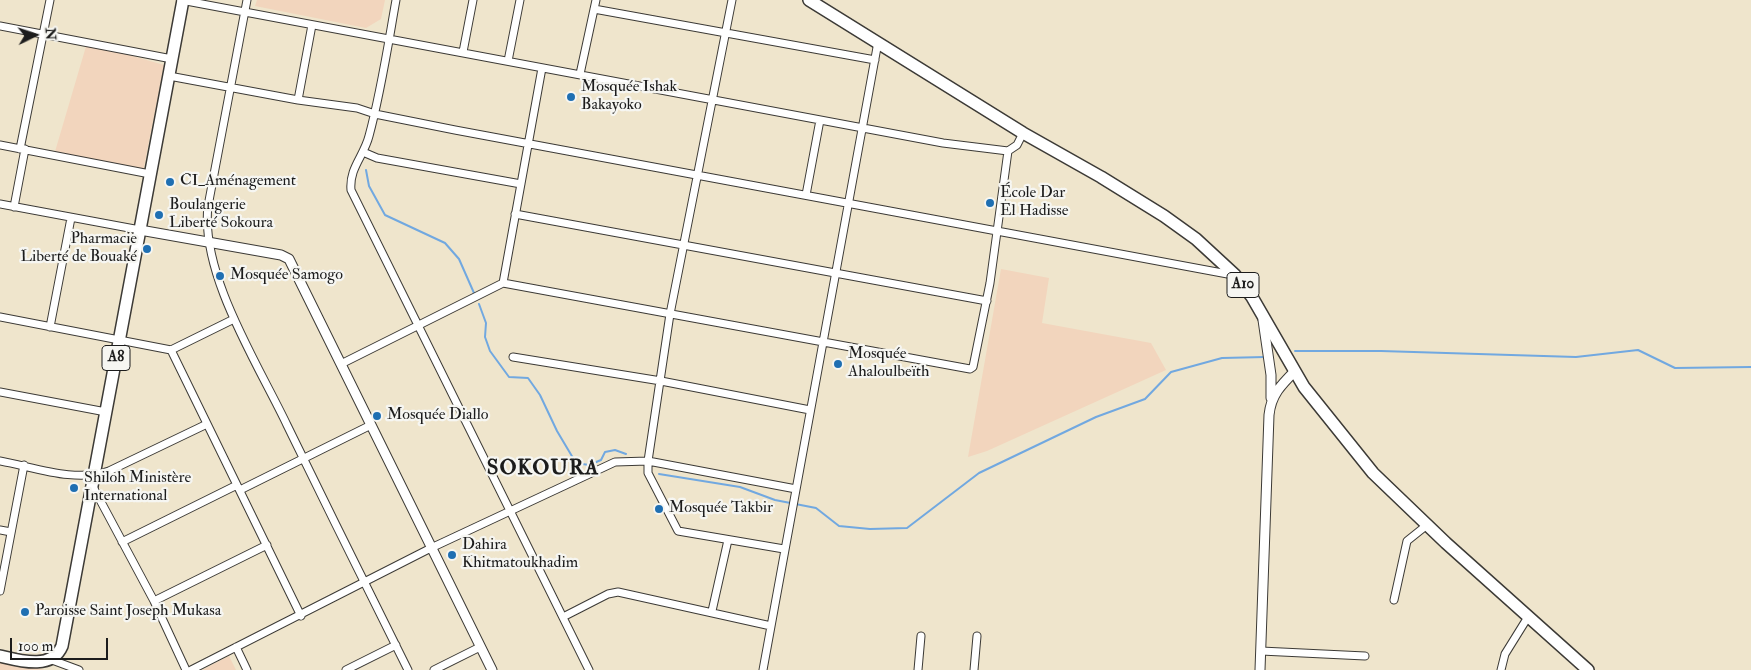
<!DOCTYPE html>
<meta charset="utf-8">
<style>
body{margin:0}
#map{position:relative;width:1751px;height:670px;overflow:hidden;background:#efe5cc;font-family:"IM FELL Double Pica",serif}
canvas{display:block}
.north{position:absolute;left:10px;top:10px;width:50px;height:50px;-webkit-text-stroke:4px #f6f6f2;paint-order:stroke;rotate:86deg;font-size:14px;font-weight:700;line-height:20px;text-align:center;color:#1c1c1c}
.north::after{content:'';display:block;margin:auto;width:18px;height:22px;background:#1c1c1c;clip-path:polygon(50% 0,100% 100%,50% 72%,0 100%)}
.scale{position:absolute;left:10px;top:638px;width:98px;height:22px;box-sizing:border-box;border:2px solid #1c1c1c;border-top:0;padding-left:6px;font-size:15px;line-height:18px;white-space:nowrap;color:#1c1c1c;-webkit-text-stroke:4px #f6f6f2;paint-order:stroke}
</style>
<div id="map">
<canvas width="1751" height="670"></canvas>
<div class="north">N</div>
<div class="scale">100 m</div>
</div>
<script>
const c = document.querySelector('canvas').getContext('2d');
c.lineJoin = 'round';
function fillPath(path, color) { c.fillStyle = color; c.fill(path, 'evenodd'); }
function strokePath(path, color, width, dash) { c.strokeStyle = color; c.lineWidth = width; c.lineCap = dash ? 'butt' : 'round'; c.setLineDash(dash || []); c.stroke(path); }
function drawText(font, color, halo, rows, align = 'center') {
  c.font = font + ' "IM FELL Double Pica",serif'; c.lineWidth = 4.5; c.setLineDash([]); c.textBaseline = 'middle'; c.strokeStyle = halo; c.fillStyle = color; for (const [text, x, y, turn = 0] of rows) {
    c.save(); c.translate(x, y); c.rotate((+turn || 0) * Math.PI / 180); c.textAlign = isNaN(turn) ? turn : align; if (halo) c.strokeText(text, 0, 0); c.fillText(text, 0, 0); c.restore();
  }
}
fillPath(new Path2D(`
 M257,0H385L381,19L366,28L255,6Z
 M87,43L164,65L143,172L54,155Z
 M1001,269L1049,278L1042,323L1151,343L1166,370L987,451L968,457Z
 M229,656L236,670H202Z
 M0,659L41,669L45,670H0Z`), '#f2d5bd');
strokePath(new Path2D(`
 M366,170L369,186L385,215L445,243L459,259L474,293
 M479,304L486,323L485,337L490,351L509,377L528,378L540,395L557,431L576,463L589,465L601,460L605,452L615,450L626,454
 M1295,351H1381L1576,357L1638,350L1675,368L1751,367
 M659,474L740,487L775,500L816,508L839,526L870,529L907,528L979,473L1096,417L1145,399L1171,372L1222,358L1265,357`), '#71a8e0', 2);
const minor = new Path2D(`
 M181,0L943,143L1008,151L1017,145L1023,133
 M247,0L208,206C200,274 258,364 287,425C327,507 367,588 408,670
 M396,0C388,45 381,92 369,136C364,156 349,168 351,190L589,670
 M732,0L670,314L648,461V473L678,531L784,549
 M594,9L875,60
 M0,26L172,59
 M463,52L473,0
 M508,61L520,0
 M580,74L596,0
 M169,76L298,100L357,108L375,114L455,130L1233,275
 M298,100L312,25
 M0,145L150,174
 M20,149L50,0
 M363,152L377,158L521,184
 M806,195L820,120
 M0,204L140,230
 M14,207L25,149
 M515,214L987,301
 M503,283L542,68
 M0,317L171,350L234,319
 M50,327L71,218
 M171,350L301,616
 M513,357L661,381L810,410
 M341,364L503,283L970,369L973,367L990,283L1008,151
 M0,392L106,412
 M0,461C34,467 75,483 109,471L207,424
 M92,485L154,601L186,670
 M240,490L371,425
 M0,530L11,532
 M122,542L237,485
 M0,591L24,465
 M1394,600L1407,541L1427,525
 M154,601L267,545
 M712,611L728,540
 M563,617L608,594L618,592L771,626
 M236,647L247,670
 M1261,651L1365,656
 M52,660L79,670
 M191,670L431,548L615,462L648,461L796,489
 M346,670L396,645
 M434,670L480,647
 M763,670L878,42
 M918,670L921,636
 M974,670L977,636
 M1501,670L1505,654L1528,617`);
const tertiary = new Path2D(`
 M140,230L281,255L289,259L492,670
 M1263,320L1271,375V398
 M1260,670L1269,415C1271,395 1281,385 1295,371`);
const primary = new Path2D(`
 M809,0L1023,133L1101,177L1164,216L1196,239L1235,275L1252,297L1304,387L1373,473L1446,543L1588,670
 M0,656C21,661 52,670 62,646L183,0`);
strokePath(minor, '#3c3a36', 9);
strokePath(tertiary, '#3c3a36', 11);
strokePath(primary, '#3c3a36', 14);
strokePath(minor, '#fff', 7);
strokePath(tertiary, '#fff', 9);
strokePath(primary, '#fff', 11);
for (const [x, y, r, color] of [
 [571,97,5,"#1f6fb2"],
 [170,182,5,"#1f6fb2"],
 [990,203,5,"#1f6fb2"],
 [159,215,5,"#1f6fb2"],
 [147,249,5,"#1f6fb2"],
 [220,276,5,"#1f6fb2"],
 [838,364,5,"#1f6fb2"],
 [377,416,5,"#1f6fb2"],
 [74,488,5,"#1f6fb2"],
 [659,509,5,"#1f6fb2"],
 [452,555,5,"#1f6fb2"],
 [25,612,5,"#1f6fb2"]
]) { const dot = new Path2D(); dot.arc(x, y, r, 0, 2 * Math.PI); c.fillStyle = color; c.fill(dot); strokePath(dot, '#f6f6f2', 2); }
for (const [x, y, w] of [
 [1243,285,32],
 [116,358,28]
]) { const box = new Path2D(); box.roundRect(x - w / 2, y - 12.5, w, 25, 4); c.fillStyle = '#f6f6f2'; c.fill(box); strokePath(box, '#1c1c1c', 1); }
drawText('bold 15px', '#1c1c1c', null, [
 ["A10",1243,285],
 ["A8",116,358]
]);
drawText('16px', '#1c1c1c', '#f6f6f2', [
 ["Mosquée Ishak",581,88],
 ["Bakayoko",581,106],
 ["CI_Aménagement",180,182],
 ["École Dar",1000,194],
 ["El Hadisse",1000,212],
 ["Boulangerie",169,206],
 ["Liberté Sokoura",169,224],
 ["Pharmacie",137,240,"right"],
 ["Liberté de Bouaké",137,258,"right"],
 ["Mosquée Samogo",230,276],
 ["Mosquée",848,355],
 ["Ahaloulbeïth",848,373],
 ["Mosquée Diallo",387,416],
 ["Shiloh Ministère",84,479],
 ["International",84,497],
 ["Mosquée Takbir",669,509],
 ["Dahira",462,546],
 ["Khitmatoukhadim",462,564],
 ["Paroisse Saint Joseph Mukasa",35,612]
], 'left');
c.letterSpacing = '1px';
drawText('bold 21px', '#1c1c1c', '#f6f6f2', [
 ["SOKOURA",543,469]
]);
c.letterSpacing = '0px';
</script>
